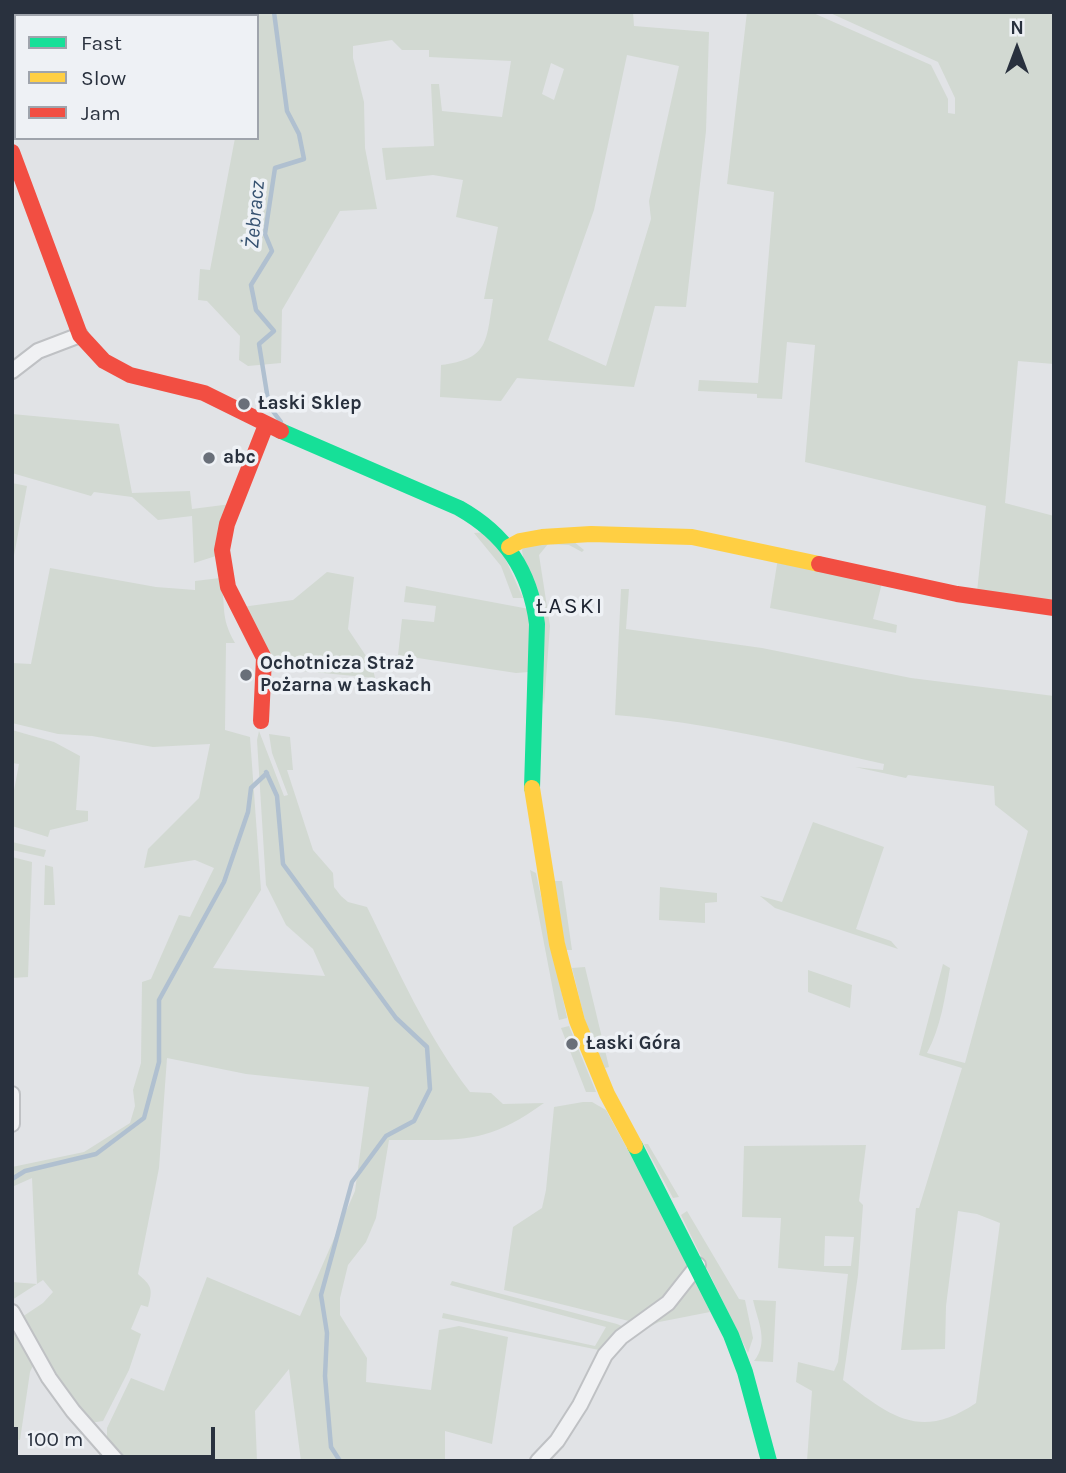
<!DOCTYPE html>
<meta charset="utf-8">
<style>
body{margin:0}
#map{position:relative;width:1066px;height:1473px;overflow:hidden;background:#e1e3e6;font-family:Karla,sans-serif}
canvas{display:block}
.frame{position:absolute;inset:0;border:14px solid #29313e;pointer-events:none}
.legend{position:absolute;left:14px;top:14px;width:245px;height:126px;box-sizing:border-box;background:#eef1f5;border:2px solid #9fa4ac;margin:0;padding:9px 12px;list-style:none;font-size:21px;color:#29313e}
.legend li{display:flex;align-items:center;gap:14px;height:35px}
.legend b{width:35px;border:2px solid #9fa4ac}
.north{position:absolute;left:982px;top:14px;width:70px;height:70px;-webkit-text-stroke:5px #eef1f5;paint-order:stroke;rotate:0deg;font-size:19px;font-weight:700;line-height:28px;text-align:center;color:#29313e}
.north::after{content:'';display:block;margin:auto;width:24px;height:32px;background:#29313e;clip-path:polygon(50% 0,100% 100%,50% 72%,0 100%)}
.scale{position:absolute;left:14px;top:1427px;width:201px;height:32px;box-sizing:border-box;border:4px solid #29313e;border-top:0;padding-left:9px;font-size:21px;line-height:24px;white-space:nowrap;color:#29313e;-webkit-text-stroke:5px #eef1f5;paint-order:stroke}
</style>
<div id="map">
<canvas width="1066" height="1473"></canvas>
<div class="frame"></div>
<ul class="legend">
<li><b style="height:9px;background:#16e098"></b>Fast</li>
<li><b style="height:9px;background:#ffcf43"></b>Slow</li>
<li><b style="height:9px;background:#f24e42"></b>Jam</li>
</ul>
<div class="north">N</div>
<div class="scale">100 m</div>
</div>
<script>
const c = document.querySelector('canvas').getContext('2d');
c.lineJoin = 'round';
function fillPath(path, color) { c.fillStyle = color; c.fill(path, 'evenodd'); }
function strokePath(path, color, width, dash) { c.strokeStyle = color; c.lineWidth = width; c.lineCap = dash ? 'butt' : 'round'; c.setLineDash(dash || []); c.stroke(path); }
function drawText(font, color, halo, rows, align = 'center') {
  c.font = font + ' Karla,sans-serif'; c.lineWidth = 7; c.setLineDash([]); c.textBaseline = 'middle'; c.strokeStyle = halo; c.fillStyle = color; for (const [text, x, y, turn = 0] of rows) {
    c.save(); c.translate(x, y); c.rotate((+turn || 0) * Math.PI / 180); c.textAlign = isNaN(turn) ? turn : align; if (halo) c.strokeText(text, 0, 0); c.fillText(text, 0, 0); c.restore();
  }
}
fillPath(new Path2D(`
 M150,12H633L634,26L709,32L706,131L686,307L655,306L634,387L517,378L501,401L440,397L441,365C489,359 486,342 493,299H484L498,227L456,217L463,180L433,175L386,180L382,148L434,146L431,84H439L442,111L502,117L511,61L429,57V50H402L392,40L353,46V58L364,102L365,148L377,209L340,211L282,310L281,363L248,366L239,360L240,336L207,301L198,300L200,269L210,270L235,138H257V16H148ZM627,55L679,66L649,201L651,219L606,366L548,340L594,210ZM551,63L564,69L554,100L542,94Z
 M747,12H811L931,65L948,99V113L955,114V98L938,62L828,12H1054V364L1018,361L1005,503L1054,516V601L977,592L986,506L805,462L815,345L787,342L782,399L757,398V394L698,391L699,380L758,383L774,192L727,184Z
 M12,414L119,424L132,493L190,491L192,509L231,504L219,555L194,563L192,516L158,520L132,497L94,492L91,496L12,473Z
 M12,483L27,486L13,561H12Z
 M486,532L500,547L523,598H513L501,566L474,533Z
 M573,541L584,550L582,552L569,545L548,544L539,555L550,626L544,705L522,550L524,546Z
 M778,558L882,583L873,619L897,625L896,633L770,608Z
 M50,568L156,587L195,590V581L220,578C227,606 219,615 235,643H226L225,730L250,737L261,890L213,968L325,976L313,949L286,925L266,885L257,740L259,731L284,796L288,795L272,753L269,734L290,737L293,770H287L313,850L333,873L334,887L341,896L348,902L367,907C398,970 427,1036 470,1092L491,1093L503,1104L544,1103C483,1147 459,1139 389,1140L376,1218L366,1242L348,1265L340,1298V1315L367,1358L366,1382L431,1390L439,1330L459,1326L508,1337L492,1444L445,1431V1461H301L289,1369L255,1411L257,1461H126L107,1438V1428L131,1378L164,1391L207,1277L300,1316L355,1191L369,1087L246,1074L167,1058L159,1168L138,1274C152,1286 153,1289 148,1307L141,1305L131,1329L141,1334L129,1370L103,1421L90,1423L68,1398L22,1317L43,1303L53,1292L43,1280L12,1300V1282L37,1284L32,1178L12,1187V1167L84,1152L130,1123L135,1106L133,1090L141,1063L142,982L151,979L179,915L190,917L214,868L195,860L144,868L148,849L199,798L210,744L153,747L92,736L58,734L12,723V663L31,664Z
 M327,572L354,577L348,629L372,665L375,678L271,668L242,607L293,600Z
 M406,586L529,609V672L516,673L398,655L402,619L434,622L436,606L404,602Z
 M621,589H629L626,629L762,648L911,678L1054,696V1461H807L812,1391L796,1382L798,1362L834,1371L838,1362L848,1274L778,1268L781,1218L742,1217L744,1146L866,1145L859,1201L863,1205L858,1275L843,1380C890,1416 920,1441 976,1403L1000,1223L977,1214L958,1211L946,1306L945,1349L901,1350L916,1208H919L962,1068L919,1055L943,964L950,968C945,997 941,1027 927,1053L965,1063L1028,831L995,805L994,786L908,775L906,778L855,767L883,770L884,764C795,744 706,722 615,715ZM825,1236L854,1237L851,1266H824Z
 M12,730L54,742L80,756L76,810L88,811V821L50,830L48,837L12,826V801L19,764L12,763Z
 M813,822L884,847L856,929L891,941L898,949L775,908L760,896L782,902Z
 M12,842L46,850L44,857L12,850Z
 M12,857L32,862L28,977L12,978Z
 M45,865L53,867L55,905H44Z
 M530,870L536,873L567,1018L559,1020L556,1006Z
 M553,881H562L572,950H566Z
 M660,887L717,893V902L705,903V923L659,920Z
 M585,967L609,1067L605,1068L588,1033L572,968Z
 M808,970L852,985L850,1008L808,992Z
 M569,1026L596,1092H586L561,1028Z
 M583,1102H592L606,1110L689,1262C681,1287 654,1310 633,1322L504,1290L513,1227L542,1208L546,1190L554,1107Z
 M644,1144H648L679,1197L673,1198Z
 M687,1211L739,1299L745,1300L753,1338L748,1353L681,1215Z
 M695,1277L710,1312L659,1322L647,1328Z
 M452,1281L617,1324L626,1328L604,1350H599L442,1318L443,1313L595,1346L606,1327L450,1285Z
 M753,1300L776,1301L773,1362L754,1361C769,1342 758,1322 753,1300Z
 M12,1318L36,1359L30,1372L20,1440L12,1439Z`), '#d2d9d2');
strokePath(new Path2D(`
 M274,12L287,111L299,134L304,159L275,168L265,234L272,251L251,285L256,310L274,331L259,344L269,406L281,422
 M266,772L277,796L283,864L396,1018L427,1047L430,1089L414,1121L386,1136L352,1182L321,1295L327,1333L325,1376L331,1447L340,1461
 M12,1179L25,1171L96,1154L144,1118L159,1062V1000L224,882L248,812L251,788L267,773`), '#b0c0d0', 4.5);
const street = new Path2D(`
 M12,371L38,351L80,335
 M12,1094V1124
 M12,1312L49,1378L73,1411L117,1461
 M538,1461L557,1441L580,1405L605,1355L621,1337L668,1303L698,1265`);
strokePath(street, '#bfc1c4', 18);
strokePath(street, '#f0f1f3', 14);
strokePath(new Path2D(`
 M281,431L459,508C505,534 530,570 537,624L532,788
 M635,1146L731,1335L745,1372L769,1461`), '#16e098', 16);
strokePath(new Path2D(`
 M509,547L520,541L542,537L591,534L692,537L819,564
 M532,788L557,944L577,1021L607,1094L635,1146`), '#ffcf43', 16);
strokePath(new Path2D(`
 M12,152L80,335L104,361L130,375L204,393L281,431
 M819,564L957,594L1054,608
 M261,721L264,658L228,587L222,550L227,524L266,425`), '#f24e42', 16);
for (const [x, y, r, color] of [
 [244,404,7,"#696f79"],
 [209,458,7,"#696f79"],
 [246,675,7,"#696f79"],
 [572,1044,7,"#696f79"]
]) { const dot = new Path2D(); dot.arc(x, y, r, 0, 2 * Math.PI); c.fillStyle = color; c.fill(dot); strokePath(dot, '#eef1f5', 2.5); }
drawText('bold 19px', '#29313e', '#eef1f5', [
 ["Łaski Sklep",258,404],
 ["abc",223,458],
 ["Ochotnicza Straż",260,664],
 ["Pożarna w Łaskach",260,686],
 ["Łaski Góra",586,1044]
], 'left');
drawText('italic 21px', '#355170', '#eef1f5', [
 ["Żebracz",255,215,-85]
]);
c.letterSpacing = '2px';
drawText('23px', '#1b222f', '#eef1f5', [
 ["ŁASKI",570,606]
]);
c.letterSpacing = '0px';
</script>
